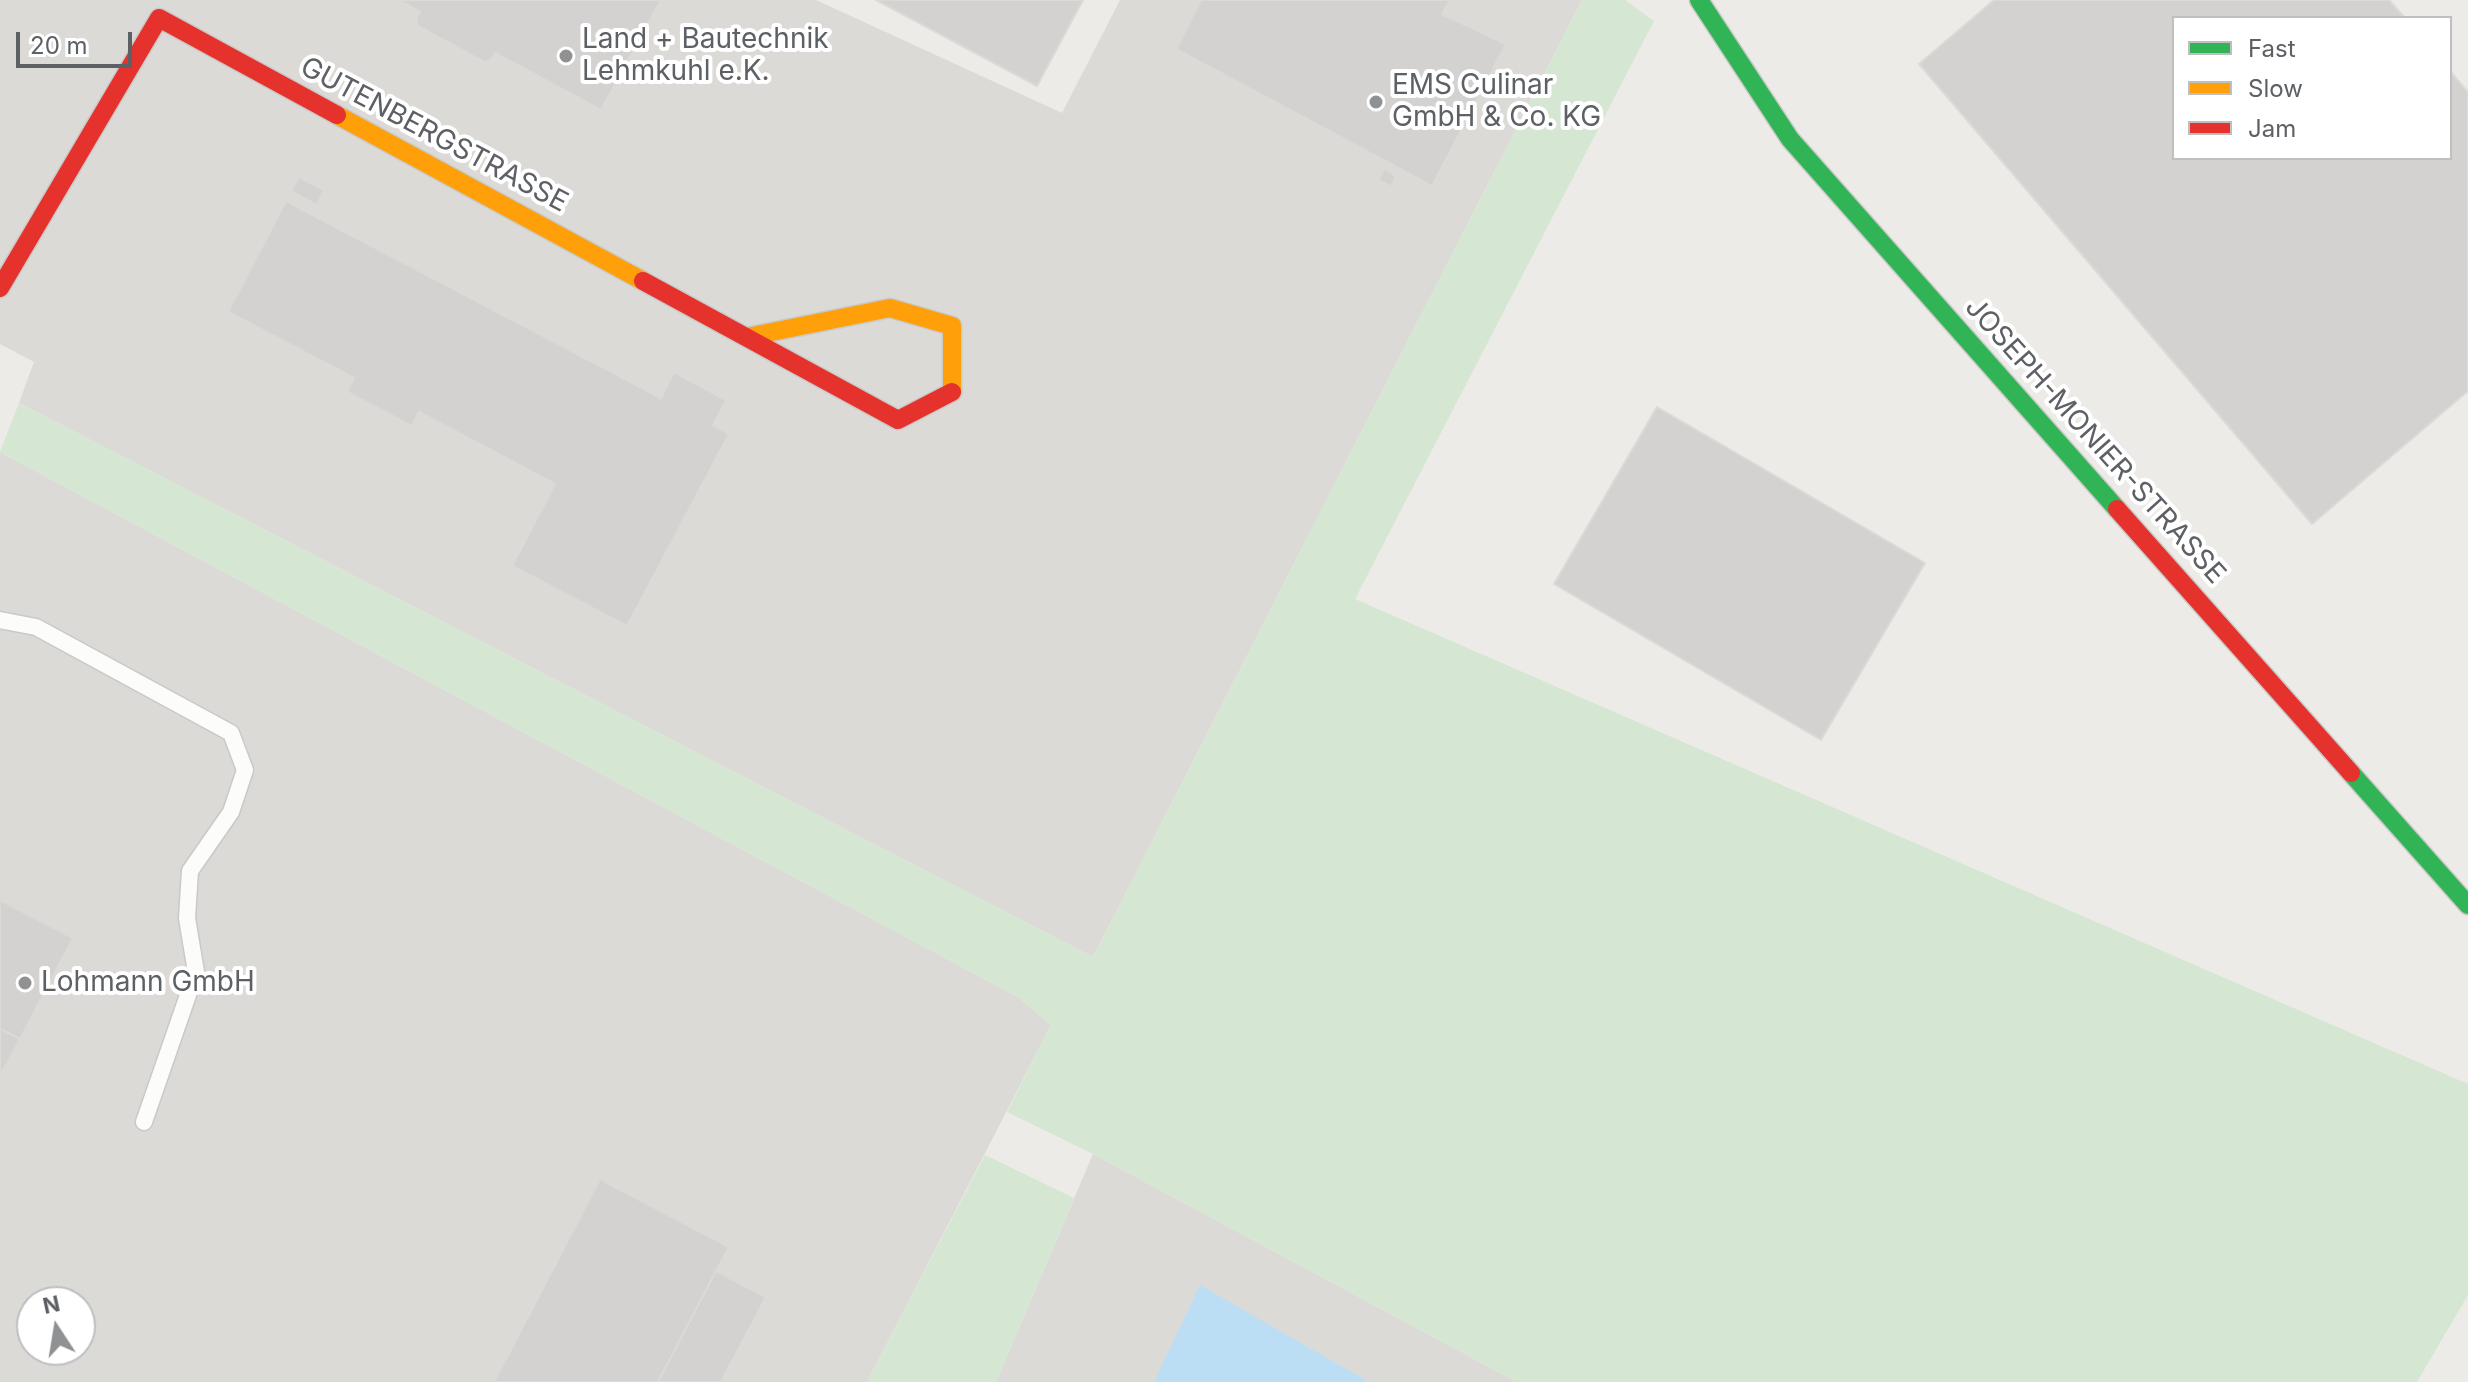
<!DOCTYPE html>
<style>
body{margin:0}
#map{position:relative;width:2468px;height:1382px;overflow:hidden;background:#ecebe7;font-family:Inter,sans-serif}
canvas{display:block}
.legend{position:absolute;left:2172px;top:16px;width:280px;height:144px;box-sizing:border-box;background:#fff;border:2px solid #bebfc1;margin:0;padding:10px 14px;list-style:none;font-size:24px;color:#5d6064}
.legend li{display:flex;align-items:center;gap:16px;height:40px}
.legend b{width:40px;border:2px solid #bebfc1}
.north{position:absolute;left:16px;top:1286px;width:80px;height:80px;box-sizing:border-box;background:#fff;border:2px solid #bebfc1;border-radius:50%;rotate:348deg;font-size:22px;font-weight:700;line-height:32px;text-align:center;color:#5d6064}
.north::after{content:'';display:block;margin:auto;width:28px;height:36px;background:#8f9192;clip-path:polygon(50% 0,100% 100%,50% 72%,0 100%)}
.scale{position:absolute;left:16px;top:32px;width:116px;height:36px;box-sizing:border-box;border:4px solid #5d6064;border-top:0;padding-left:10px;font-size:24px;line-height:28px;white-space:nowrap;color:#5d6064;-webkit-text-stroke:6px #fff;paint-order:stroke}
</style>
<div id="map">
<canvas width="2468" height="1382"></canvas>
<ul class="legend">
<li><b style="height:10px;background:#30b455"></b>Fast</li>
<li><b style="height:10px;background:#ff9f0a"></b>Slow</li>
<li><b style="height:10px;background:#e5322d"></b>Jam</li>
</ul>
<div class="north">N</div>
<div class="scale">20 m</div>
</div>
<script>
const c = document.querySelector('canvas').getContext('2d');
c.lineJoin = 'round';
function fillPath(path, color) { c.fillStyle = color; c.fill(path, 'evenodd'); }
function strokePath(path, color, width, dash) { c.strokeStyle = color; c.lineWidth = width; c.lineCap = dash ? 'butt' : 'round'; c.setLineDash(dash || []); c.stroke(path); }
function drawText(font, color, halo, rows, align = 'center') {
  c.font = font + ' Inter,sans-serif'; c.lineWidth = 8; c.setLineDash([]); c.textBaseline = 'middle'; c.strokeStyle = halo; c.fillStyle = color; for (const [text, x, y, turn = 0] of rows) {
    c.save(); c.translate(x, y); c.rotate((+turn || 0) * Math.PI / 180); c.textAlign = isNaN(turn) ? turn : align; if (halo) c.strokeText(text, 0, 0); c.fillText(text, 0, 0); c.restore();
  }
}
fillPath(new Path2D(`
 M0,0H816L1062,113L1120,0H1582L1093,957L19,403L34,362L0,344Z
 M0,452L1018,997L1051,1025L867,1382H0ZM32,1302H80V1350H32Z
 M1093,1154L1517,1382H996Z`), '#dcdad7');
fillPath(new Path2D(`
 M1582,0H1625L1654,21L1355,599L2468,1084V1295L2417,1382H1517L1093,1154L1007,1112L1051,1025L1018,997L0,452L19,403L1093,957Z
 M985,1155L1074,1198L996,1382H867Z`), '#d5e7d3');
fillPath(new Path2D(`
 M1200,1285L1369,1382H1154Z`), '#bcdef5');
const building = new Path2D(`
 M399,0H661L601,110L495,53L491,60L484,62L418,26L416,18L420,12Z
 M876,0H1083L1037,86Z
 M1201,0H1450L1442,14L1506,44L1432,186L1176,49Z
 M1994,0H2389L2405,18H2174V158H2450V71L2468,92V391L2312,524L1919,64Z
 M1384,169L1396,176L1391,187L1378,180Z
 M299,177L324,190L317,205L291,191Z
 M286,201L661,398L674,372L726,400L713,425L729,434L627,626L512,566L555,484L419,412L412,426L347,392L354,378L228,312Z
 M1657,407L1925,563L1821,740L1554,584Z
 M0,900L73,938L18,1043L20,1039L0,1029Z
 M0,1029L20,1039L0,1076Z
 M600,1179L729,1247L716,1271L658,1382H494Z
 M716,1271L766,1297L721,1382H658Z`);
fillPath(building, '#d3d2d0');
strokePath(building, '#dcdad6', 2);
const lane = new Path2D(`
 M0,620L36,627L231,733L245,770L231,812L190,871L187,918L196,972L144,1122`);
const fast = new Path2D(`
 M1699,0L1790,139L2117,509
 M2351,773L2468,905`);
const slow = new Path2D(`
 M337,115L643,281
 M747,337L890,308L952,326V392`);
const jam = new Path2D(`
 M643,281L898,420L952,392
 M0,288L159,18L337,115
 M2117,509L2351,773`);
strokePath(lane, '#c9c9c9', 19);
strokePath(fast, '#c9c9c8', 21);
strokePath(slow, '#c9c9c8', 21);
strokePath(jam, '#c9c9c8', 21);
strokePath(lane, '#fcfcfb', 16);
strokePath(fast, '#30b455', 18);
strokePath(slow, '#ff9f0a', 18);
strokePath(jam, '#e5322d', 18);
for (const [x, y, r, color] of [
 [566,56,8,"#8f9192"],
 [1376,102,8,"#8f9192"],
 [25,983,8,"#8f9192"]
]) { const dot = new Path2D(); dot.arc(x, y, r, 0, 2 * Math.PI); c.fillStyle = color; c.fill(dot); strokePath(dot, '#fff', 3); }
drawText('28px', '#5d6064', '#fff', [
 ["Land + Bautechnik",582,40],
 ["Lehmkuhl e.K.",582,72],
 ["EMS Culinar",1392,86],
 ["GmbH & Co. KG",1392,118],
 ["Lohmann GmbH",41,983]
], 'left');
drawText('28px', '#5d6064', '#fff', [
 ["GUTENBERGSTRASSE",434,135,28],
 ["JOSEPH-MONIER-STRASSE",2095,441,48]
]);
</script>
